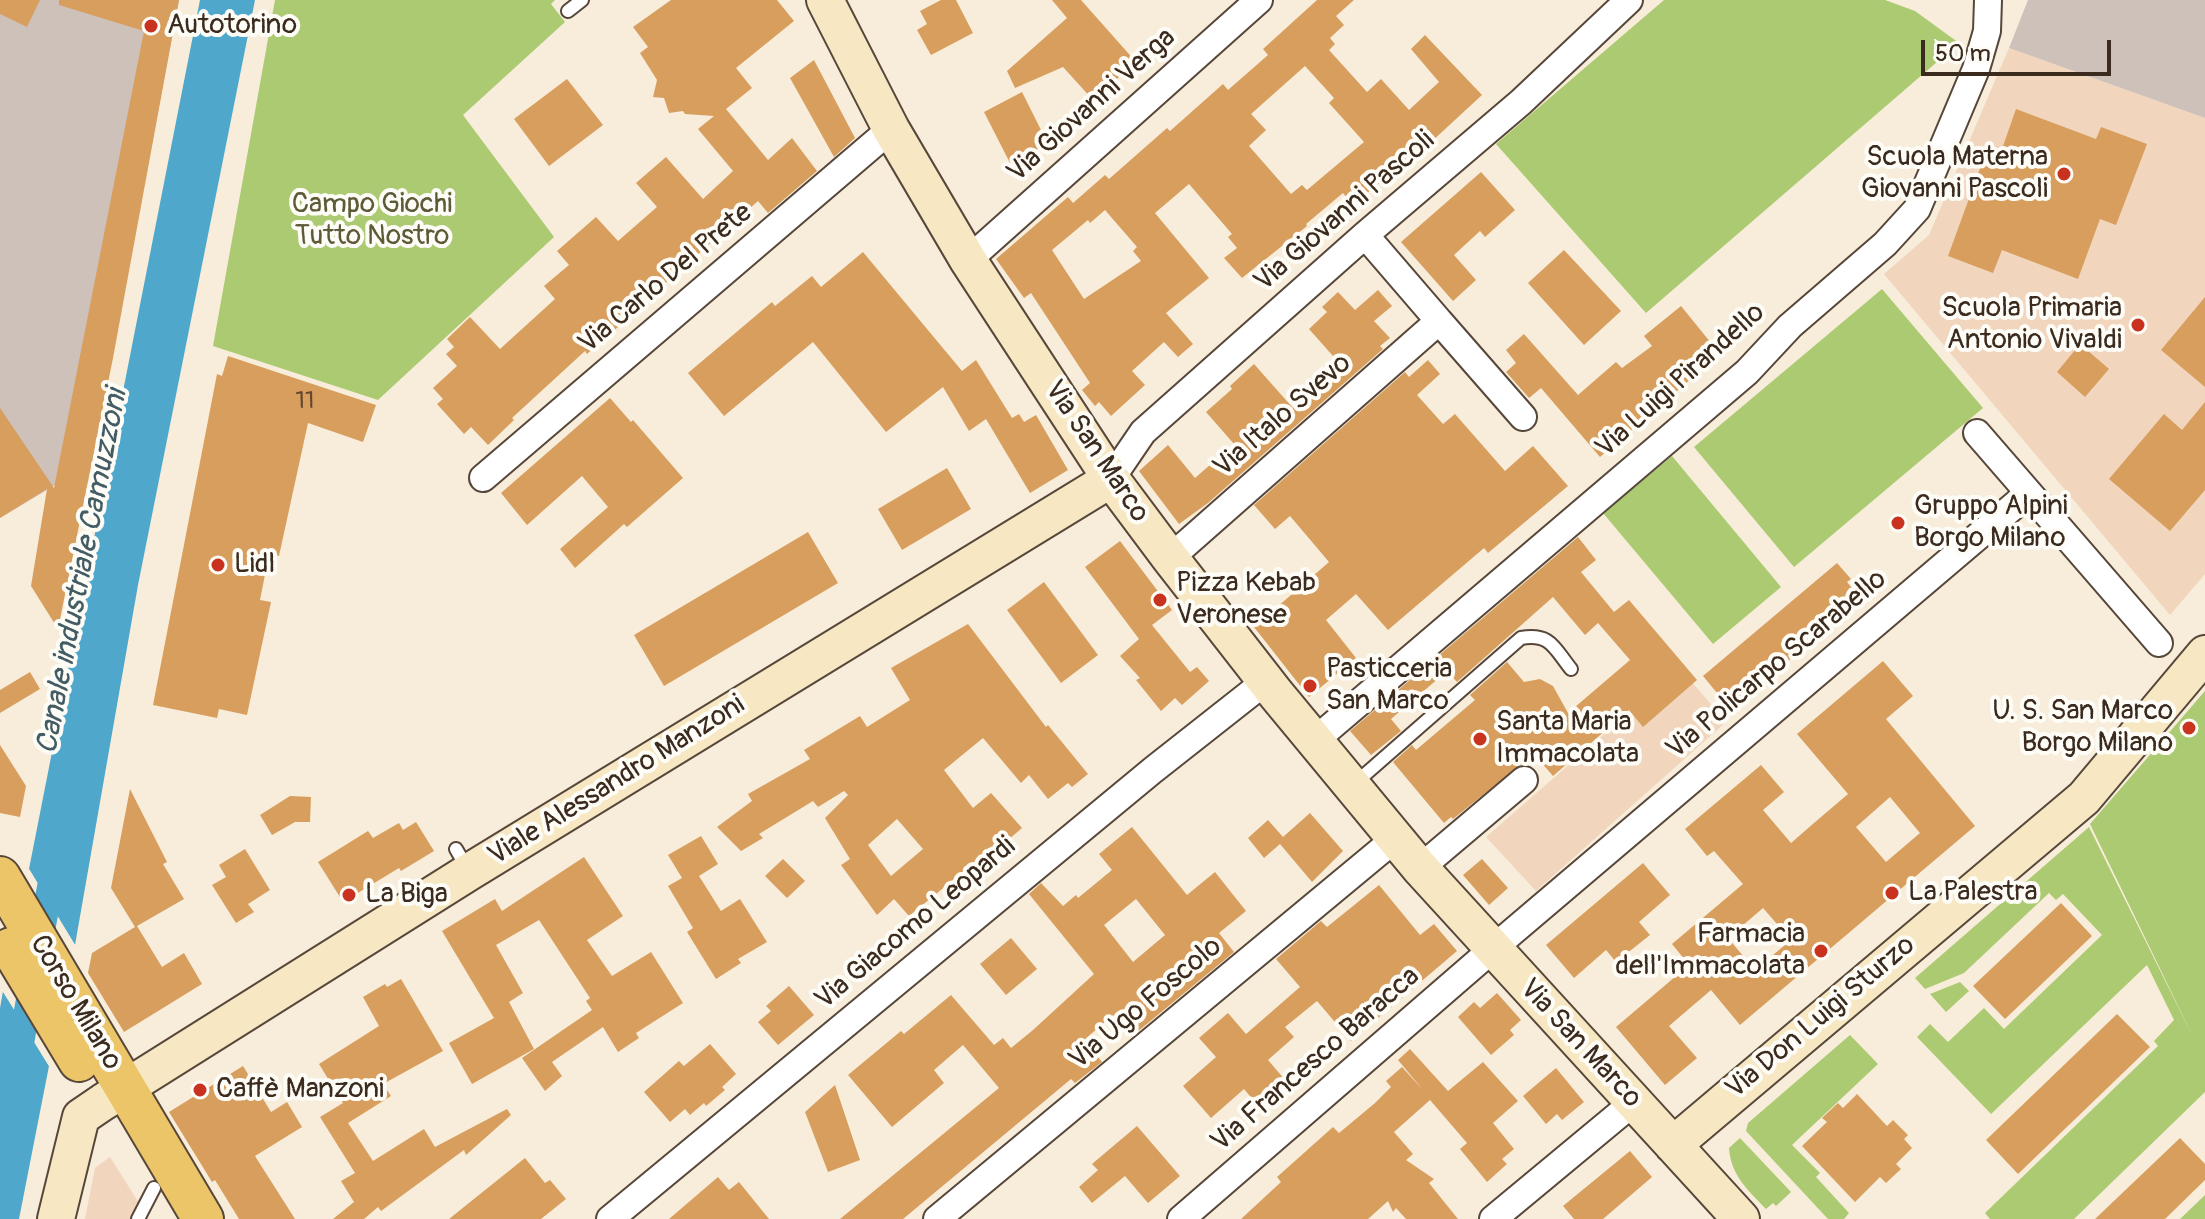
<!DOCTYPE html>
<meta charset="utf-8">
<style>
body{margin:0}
#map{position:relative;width:2205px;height:1219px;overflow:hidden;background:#f7edda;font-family:Pangolin,sans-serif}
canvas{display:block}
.scale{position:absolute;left:1921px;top:40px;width:190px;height:36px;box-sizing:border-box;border:4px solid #3b2a1e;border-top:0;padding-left:10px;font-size:24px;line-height:28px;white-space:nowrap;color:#3b2a1e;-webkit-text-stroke:6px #fdfcf7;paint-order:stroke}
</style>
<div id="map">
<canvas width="2205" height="1219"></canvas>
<div class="scale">50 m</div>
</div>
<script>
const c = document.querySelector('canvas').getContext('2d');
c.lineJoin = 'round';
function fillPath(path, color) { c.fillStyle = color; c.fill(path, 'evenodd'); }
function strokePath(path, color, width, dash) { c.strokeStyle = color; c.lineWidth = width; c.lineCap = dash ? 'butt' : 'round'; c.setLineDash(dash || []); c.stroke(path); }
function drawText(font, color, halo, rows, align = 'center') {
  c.font = font + ' Pangolin,sans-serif'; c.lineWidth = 8; c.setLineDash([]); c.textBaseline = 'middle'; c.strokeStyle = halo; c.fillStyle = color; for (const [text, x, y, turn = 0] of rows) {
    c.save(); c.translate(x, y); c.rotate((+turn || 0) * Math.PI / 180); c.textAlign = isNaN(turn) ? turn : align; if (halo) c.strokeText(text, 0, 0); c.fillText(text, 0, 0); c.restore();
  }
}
fillPath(new Path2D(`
 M2009,48L2205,118V574L2170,615L1884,274L1929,235Z
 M1680,668L1726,722L1536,891L1486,837Z
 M110,1157L149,1219H85L95,1168Z`), '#f1d5bd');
fillPath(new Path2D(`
 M0,0H179L92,463L0,518Z
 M2028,0H2205V118L2009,48Z`), '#cec1ba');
fillPath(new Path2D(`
 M275,0H555L551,4L565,22L463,115L554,237L378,400L213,346Z
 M1664,0H1885L1915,11L1959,43L1646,313L1496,144Z
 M1882,289L1983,408L1794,567L1694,447Z
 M1672,456L1781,587L1713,644L1603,513Z
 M2205,691V1092L2074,1219H1990L1985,1213L2158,1046L2154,1041L2174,1020L2147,965L1991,1114L1917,1037L1930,1024L1948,1042L1984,1008L2004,1029L2102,935L2063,894L2056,900L2049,893L1964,973L1925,989L1915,978L2089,827L2196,1043L2090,824Z
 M1960,982L1969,991L1946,1012L1930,994Z
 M1850,1035L1878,1064L1792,1145L1820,1173L1816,1177L1849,1213L1844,1219H1828L1746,1131L1748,1123Z
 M1740,1138L1791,1192L1776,1206L1773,1203L1766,1209C1748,1190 1731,1176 1729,1148Z
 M2205,1195V1219H2180Z`), '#acca71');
fillPath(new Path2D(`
 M200,0H255L138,585L75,945L29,869Z
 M3,991L49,1066L19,1219H0V1008Z`), '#4fa7cc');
fillPath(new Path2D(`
 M29,869L75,945L74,949L28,875Z
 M4,988L51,1060L49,1066L3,992Z`), '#f7edda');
strokePath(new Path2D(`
 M18,1059L54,866`), '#4fa7cc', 26);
fillPath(new Path2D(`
 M0,0H40L27,27L0,14Z
 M59,0H179L113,358L58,629L31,586L47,489L0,518V408L54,488L144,31L59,5Z
 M671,0H777L794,21L736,68L752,88L726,109L768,160L792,138L817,171L768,213L758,201L661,287L656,282L613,321L618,327L587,354L585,351L512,418L514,420L488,445L471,427L464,434L437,404L443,399L433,388L457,366L446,354L454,347L447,339L470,317L500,349L555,299L544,286L569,265L557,251L596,217L618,241L657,207L636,183L666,157L703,199L733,171L698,129L714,116L685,114L683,111L669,113L664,98L653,97L657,80L640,53L648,47L633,27Z
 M941,0H956L973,33L931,55L917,30L927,24L920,11Z
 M1052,0H1081L1136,62L1093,100L1063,67L1015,88L1007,71L1067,18Z
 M1317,0H1354L1336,16L1344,25L1330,38L1335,44L1329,50L1367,92L1381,79L1409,110L1439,82L1411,49L1425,35L1482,95L1403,168L1401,165L1353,205L1343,193L1306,224L1307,226L1242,278L1224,258L1237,248L1228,237L1232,234L1189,184L1155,213L1209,278L1166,313L1193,344L1178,357L1164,342L1132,371L1145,385L1111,416L1099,402L1095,406L1082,390L1090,383L1031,293L1024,298L996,259L1068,197L1073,203L1105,175L1109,179L1167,128L1170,131L1223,84L1228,90L1268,55L1263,49ZM1305,66L1334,98L1329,103L1364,142L1307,190L1302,185L1291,194L1249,146L1266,130L1251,114ZM1105,210L1137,247L1133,251L1141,261L1084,299L1052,250L1088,220L1090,223Z
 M814,60L855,138L834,157L790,78Z
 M567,79L603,125L549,166L514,119Z
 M1022,92L1048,144L1010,163L984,112Z
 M2016,109L2096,139L2101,127L2147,144L2116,225L2100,219L2078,279L2002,250L1993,273L1948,256L1989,144L2002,149Z
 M1481,172L1515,210L1485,237L1480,231L1454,255L1476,280L1453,301L1401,242Z
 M1564,250L1621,311L1584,345L1528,283Z
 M863,252L962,371L976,360L1012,418L1019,414L1024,422L1036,415L1068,470L1030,493L986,419L969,431L943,387L886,432L813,342L724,416L688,373L772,302L775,306L812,276L821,287Z
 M1378,290L1392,306L1374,321L1390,338L1380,346L1383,349L1208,503L1179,524L1139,471L1168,445L1195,478L1234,444L1206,412L1232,389L1230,386L1254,364L1293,408L1341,365L1309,329L1327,312L1322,307L1338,292L1355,310Z
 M2205,297V387L2161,350Z
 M1681,306L1720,354L1600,457L1541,388L1529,398L1506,372L1516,363L1506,350L1524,334L1578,395L1616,362L1622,368L1652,346L1644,336Z
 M2080,344L2109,369L2085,397L2057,372Z
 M228,356L376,405L363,442L308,423L279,556L269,554L260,600L271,602L247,715L219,709L217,718L153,705L217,374L222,376Z
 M1428,360L1440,374L1417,395L1443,424L1455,414L1505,471L1533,446L1568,486L1488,553L1484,548L1388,630L1356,594L1326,620L1356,658L1309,697L1254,627L1329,562L1290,516L1275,529L1254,505L1405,372L1409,377Z
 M610,398L631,422L633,420L683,478L627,527L624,524L575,568L560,549L608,507L582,476L527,525L501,493Z
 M2205,402V490L2170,531L2109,479L2164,414L2182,430Z
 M947,468L971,509L902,550L878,509Z
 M808,532L838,583L664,686L634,635Z
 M1578,537L1596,560L1581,572L1614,612L1629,600L1697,680L1643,727L1629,710L1553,776L1534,754L1453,819L1451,817L1444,823L1393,762L1412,745L1416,750L1475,700L1470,695L1507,662L1524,682L1540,679L1553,686L1568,713L1630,660L1598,623L1585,635L1553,597L1457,682L1447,671L1391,719L1401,731L1371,755L1350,731Z
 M1120,541L1172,610L1152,625L1190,672L1197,667L1209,681L1182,705L1175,698L1161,711L1136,680L1140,678L1120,656L1139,639L1085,567Z
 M1837,563L1851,579L1847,582L1862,600L1758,686L1759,687L1732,711L1703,676Z
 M1044,582L1098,655L1061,683L1007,610Z
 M968,624L1046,727L1048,725L1088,774L1072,787L1068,783L1048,799L1029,775L1021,783L983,738L944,770L973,808L991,793L1022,828L987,858L991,862L966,884L958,876L909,916L894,899L877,915L841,865L850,859L825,818L848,795L844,791L818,807L813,801L759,834L763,838L741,851L717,827L752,801L748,794L810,759L804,750L860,716L867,727L910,700L891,668ZM897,819L923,849L891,876L868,845Z
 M1883,661L1913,696L1886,719L1975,826L1740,1025L1711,990L1669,1026L1697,1058L1665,1085L1616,1027L1689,965L1672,944L1743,884L1714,851L1707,856L1685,829L1761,765L1784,792L1763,810L1791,843L1814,823L1848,794L1797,734ZM1890,797L1920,833L1886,862L1856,827ZM1763,908L1791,940L1755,970L1728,938Z
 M30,672L40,689L0,713V690Z
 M0,745L26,786L20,817L0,813Z
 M130,789L167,862L163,864L184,899L137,926L162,967L184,953L202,984L124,1032L88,973L92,953L135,927L111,888Z
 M290,796L311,797L310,822H295L272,835L260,815Z
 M1310,813L1343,851L1312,882L1280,844L1264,858L1248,838L1268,820L1283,837Z
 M416,822L434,851L401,871L399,868L343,902L318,862L368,831L373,838L399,823L403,830Z
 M1132,827L1187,895L1215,872L1246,911L1219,933L1234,952L1131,1037L1113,1015L1084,1040L1102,1062L1075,1083L1071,1079L903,1219H840L999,1088L963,1045L934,1070L944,1083L892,1127L848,1075L901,1031L904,1034L951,995L994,1045L1003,1038L1011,1048L1033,1030L1094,974L1029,894L1041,883L1063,906L1076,895L1078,898L1112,870L1099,854ZM1136,899L1165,935L1133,962L1104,925Z
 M701,836L718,864L699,876L721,911L740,899L767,942L738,959L741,963L716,979L687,932L693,928L668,886L682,878L668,855Z
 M245,849L270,890L248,904L254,912L236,923L212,885L226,877L219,865Z
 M584,857L623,916L587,940L612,976L651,952L683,1003L636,1033L639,1038L618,1052L603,1027L552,1062L562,1076L545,1091L522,1058L592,1010L586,1001L590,998L539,920L496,945L523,993L509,1002L534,1049L472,1084L449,1043L494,1018L442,931L495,899L502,911Z
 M783,859L805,881L787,898L765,876Z
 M1482,859L1508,888L1489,905L1463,875Z
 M1643,863L1670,895L1639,922L1650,935L1616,962L1606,950L1574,978L1546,945Z
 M1379,885L1420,935L1434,924L1457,951L1351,1041L1317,1001L1285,1027L1294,1037L1268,1060L1292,1088L1264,1113L1244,1089L1211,1118L1183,1086L1216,1057L1199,1038L1228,1013L1246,1034L1300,987L1276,959L1321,921L1327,927Z
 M2061,903L2092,936L2005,1019L1973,986Z
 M1011,938L1037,969L1006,995L980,964Z
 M401,979L443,1051L383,1084L391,1096L348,1123L373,1161L424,1129L435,1147L507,1109L511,1115L466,1155L464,1150L381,1211L378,1207L364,1219H333L354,1202L341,1181L355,1173L320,1117L343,1103L319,1064L379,1026L363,997L385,984L387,987Z
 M789,986L814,1015L778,1045L758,1022L771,1011L766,1006Z
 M1497,993L1521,1020L1510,1030L1514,1035L1491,1055L1458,1017L1474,1002L1480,1008Z
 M2117,1014L2150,1047L2018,1174L1986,1140Z
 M710,1044L736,1074L722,1087L725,1090L706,1106L704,1103L690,1115L685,1109L670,1122L644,1092L679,1061L684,1066Z
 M1410,1049L1448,1091L1483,1062L1518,1101L1493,1123L1514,1149L1502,1159L1507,1164L1487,1182L1460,1149L1467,1143L1430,1100L1394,1132L1413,1154L1406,1160L1434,1179L1429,1183L1458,1219H1406L1396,1208L1393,1212L1388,1201L1368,1219H1241L1281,1182L1277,1177L1333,1127L1339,1133L1375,1103L1391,1087L1386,1081L1402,1067L1423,1090L1398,1060Z
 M243,1066L271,1112L287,1102L302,1127L255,1156L295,1219H239L215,1180L212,1182L169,1112Z
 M1556,1068L1584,1102L1562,1120L1557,1114L1546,1124L1523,1096Z
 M835,1085L860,1160L828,1172L805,1112Z
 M1857,1094L1887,1126L1893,1120L1908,1135L1904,1139L1912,1148L1896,1164L1901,1169L1886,1183L1880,1177L1855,1202L1802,1146L1827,1122L1822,1118L1838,1103L1843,1108Z
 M1137,1126L1180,1176L1148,1203L1125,1176L1092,1203L1079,1187L1098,1170L1092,1164Z
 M2180,1138L2205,1164V1180L2165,1219H2095Z
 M1630,1151L1652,1177L1603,1219H1574L1563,1206Z
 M525,1158L545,1183L550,1180L566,1199L541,1219H449Z
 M718,1177L729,1190L739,1182L769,1219H669Z`), '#d89e5e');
const lane = new Path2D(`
 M568,11L582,0
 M1353,785L1521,638C1551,633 1554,648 1571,669
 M456,849L468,870
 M138,1219L154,1188`);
const street = new Path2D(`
 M968,260L1259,0
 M1439,321L1523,417
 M1977,433L2159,643
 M483,478L891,129
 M1111,479L1143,432L1365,235L1521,102L1629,0
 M1170,558L1439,321L1365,235
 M1314,741L1747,372L1790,326L1885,244L1917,209L1976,69L1987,31L1988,0
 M1420,868L1524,780
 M610,1219L1153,770L1266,681
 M937,1219L1396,838
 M1181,1219L1510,934L2029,493
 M1493,1219L1634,1102`);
const secondary = new Path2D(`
 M825,0L891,129L968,260L1111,479L1170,558L1276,694L1420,868L1741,1219
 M1673,1145L2084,798L2205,654
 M56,1219L81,1117L103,1102L469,872L1111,479`);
const primary = new Path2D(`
 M0,877L203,1219
 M11,948L79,1061`);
strokePath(lane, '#57473a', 16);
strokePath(street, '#57473a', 30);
strokePath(secondary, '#57473a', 40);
strokePath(primary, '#57473a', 44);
strokePath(lane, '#fff', 12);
strokePath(street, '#fff', 26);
strokePath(secondary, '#f7e8c3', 36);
strokePath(primary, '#ecc569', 40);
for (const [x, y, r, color] of [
 [151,26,8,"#c8321e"],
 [2064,174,8,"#c8321e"],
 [2138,325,8,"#c8321e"],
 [1898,523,8,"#c8321e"],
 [218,565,8,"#c8321e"],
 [1160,600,8,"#c8321e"],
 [1310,686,8,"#c8321e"],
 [2189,728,8,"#c8321e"],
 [1480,739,8,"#c8321e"],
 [1892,893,8,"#c8321e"],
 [349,895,8,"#c8321e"],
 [1821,951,8,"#c8321e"],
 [200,1090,8,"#c8321e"]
]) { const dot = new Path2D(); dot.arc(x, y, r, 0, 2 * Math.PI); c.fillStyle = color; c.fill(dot); strokePath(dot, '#fdfcf7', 3); }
drawText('24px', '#62472e', null, [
 ["11",305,402]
]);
drawText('28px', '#3b2a1e', '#fdfcf7', [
 ["Autotorino",167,26],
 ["Scuola Materna",2048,158,"right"],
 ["Giovanni Pascoli",2048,190,"right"],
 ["Scuola Primaria",2122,309,"right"],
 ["Antonio Vivaldi",2122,341,"right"],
 ["Gruppo Alpini",1914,507],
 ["Borgo Milano",1914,539],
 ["Lidl",234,565],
 ["Pizza Kebab",1176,584],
 ["Veronese",1176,616],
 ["Pasticceria",1326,670],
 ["San Marco",1326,702],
 ["U. S. San Marco",2173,712,"right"],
 ["Borgo Milano",2173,744,"right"],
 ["Santa Maria",1496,723],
 ["Immacolata",1496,755],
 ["La Palestra",1908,893],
 ["La Biga",365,895],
 ["Farmacia",1805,935,"right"],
 ["dell'Immacolata",1805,967,"right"],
 ["Caffè Manzoni",216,1090]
], 'left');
drawText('28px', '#3b2a1e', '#fdfcf7', [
 ["Via Giovanni Verga",1092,106,-42],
 ["Via Giovanni Pascoli",1345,212,-41],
 ["Via Carlo Del Prete",666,279,-40],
 ["Via Luigi Pirandello",1681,381,-42],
 ["Via Italo Svevo",1283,416,-41],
 ["Via San Marco",1096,452,56],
 ["Via Policarpo Scarabello",1777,665,-40],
 ["Viale Alessandro Manzoni",617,781,-32],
 ["Via Giacomo Leopardi",916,924,-40],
 ["Corso Milano",75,1003,59],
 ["Via Ugo Foscolo",1146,1004,-40],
 ["Via Don Luigi Sturzo",1821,1018,-40],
 ["Via San Marco",1580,1044,47],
 ["Via Francesco Baracca",1316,1060,-41]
]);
drawText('28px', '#5d5a37', '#fdfcf7', [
 ["Campo Giochi",372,205],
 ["Tutto Nostro",372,237]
]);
drawText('italic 30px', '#435c64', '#fdfcf7', [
 ["Canale industriale Camuzzoni",83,572,-79]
]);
</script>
